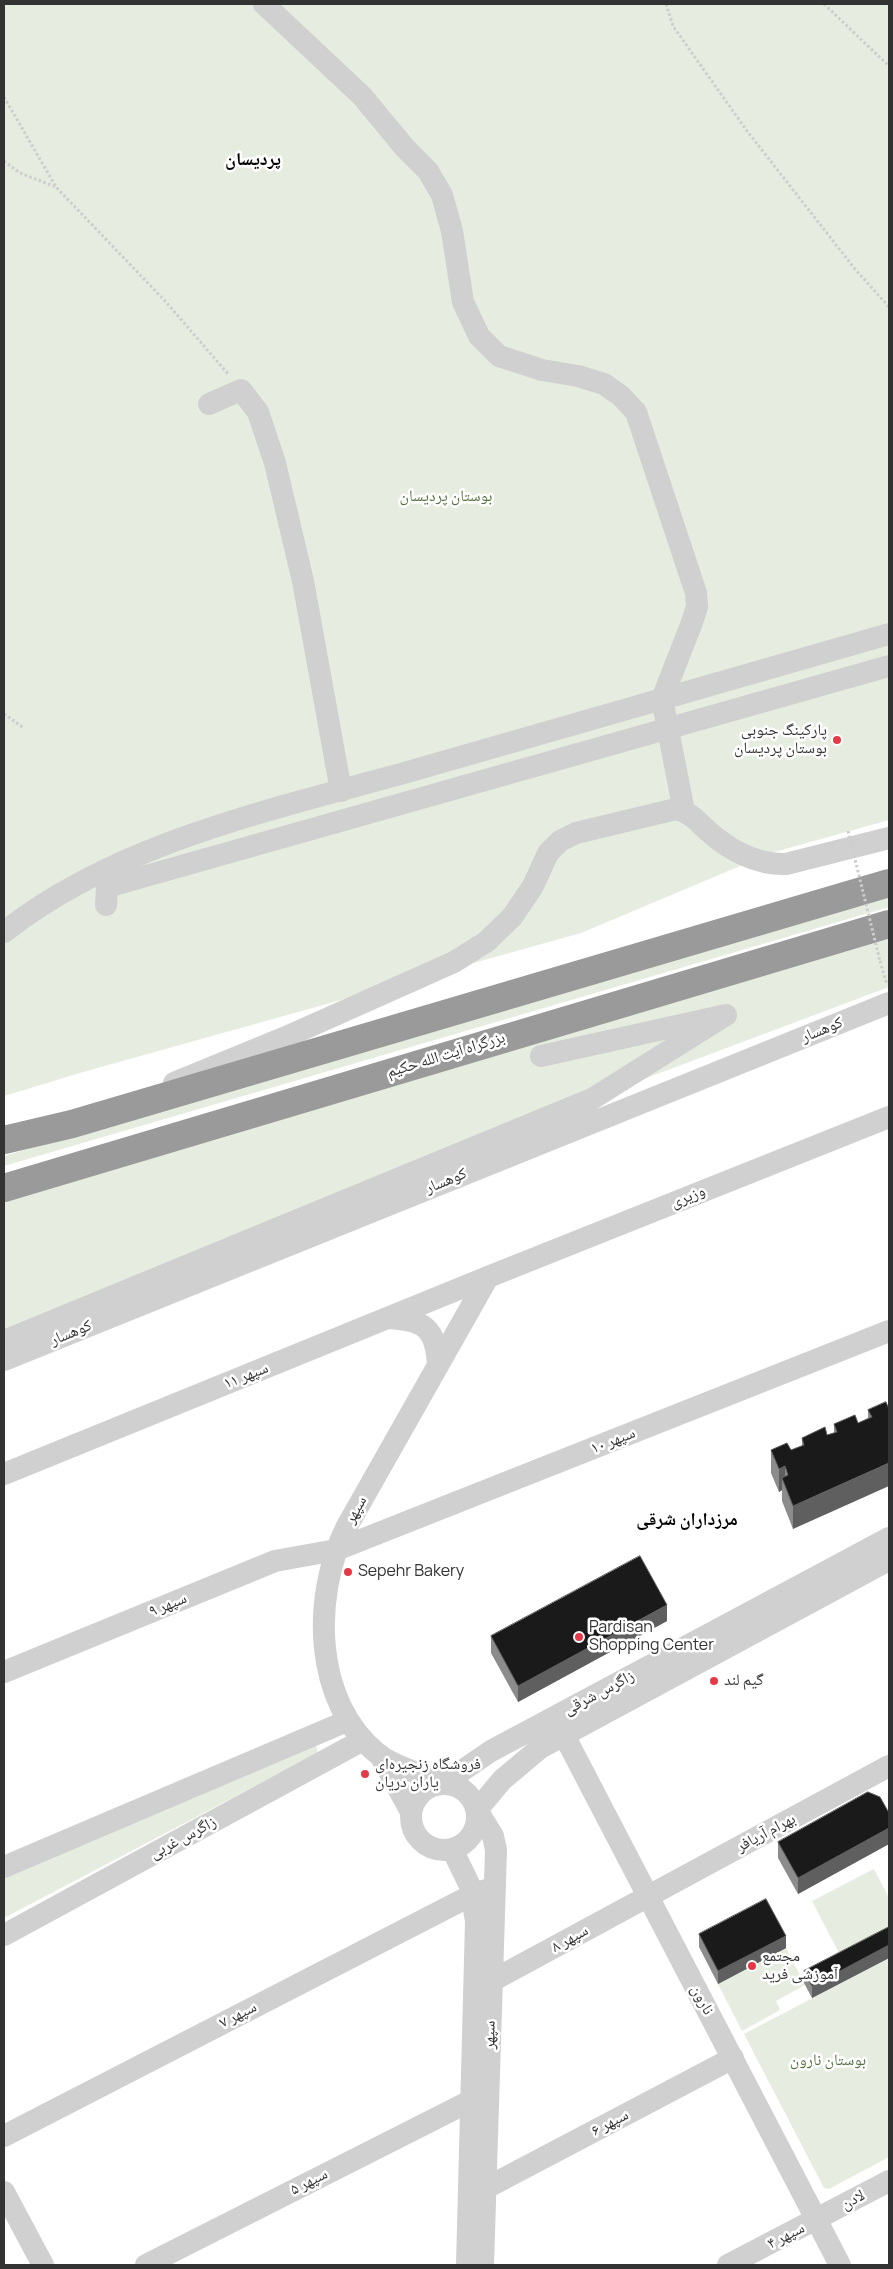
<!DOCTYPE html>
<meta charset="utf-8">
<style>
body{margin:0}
#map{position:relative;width:893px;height:2269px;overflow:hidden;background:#fff;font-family:Manrope,sans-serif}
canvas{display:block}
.frame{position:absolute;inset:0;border:5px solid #333;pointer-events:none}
</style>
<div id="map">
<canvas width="893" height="2269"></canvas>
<div class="frame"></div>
</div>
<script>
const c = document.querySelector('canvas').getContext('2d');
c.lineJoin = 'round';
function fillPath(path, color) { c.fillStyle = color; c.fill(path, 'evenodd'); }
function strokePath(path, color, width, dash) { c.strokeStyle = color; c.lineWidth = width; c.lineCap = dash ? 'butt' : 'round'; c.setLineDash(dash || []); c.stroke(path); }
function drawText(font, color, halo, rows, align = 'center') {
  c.font = font + ' Manrope,"Noto Naskh Arabic",sans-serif'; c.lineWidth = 5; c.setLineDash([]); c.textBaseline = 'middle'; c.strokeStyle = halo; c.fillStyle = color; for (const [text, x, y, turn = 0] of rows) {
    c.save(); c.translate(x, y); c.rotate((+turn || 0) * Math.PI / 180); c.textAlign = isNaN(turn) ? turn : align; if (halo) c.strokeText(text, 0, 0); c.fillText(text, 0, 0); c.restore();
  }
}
fillPath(new Path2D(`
 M4,4H889V820L771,853L581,933L83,1072L4,1096Z
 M889,896V907L4,1166V1156L367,1051Z
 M889,939V987L617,1089L4,1344V1200Z
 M316,1744L318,1753L4,1918V1876Z
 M874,1869L889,1898V1929L840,1955L812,1901Z
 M786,1948L805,1985L776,2001L780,2010L742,2031L718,1984Z
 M889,1958V2157L829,2189L824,2188L744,2034Z`), '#e6ecdf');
strokePath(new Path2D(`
 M666,4L673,26L747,131L855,269L889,307
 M824,4L889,66
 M4,97L56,187L166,302L229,375
 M4,161L20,173L56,187
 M4,714L24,728
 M880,961L887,985`), '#cdcdcd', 3, [2.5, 2.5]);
strokePath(new Path2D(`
 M264,4L362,96L405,148L428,171L442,195L452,231L463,302L479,336L499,356L542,370L578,376L604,384L621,396L636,412L696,593L697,607L691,625L662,699L684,811
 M209,404L241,390L258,412L275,463L303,581L341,791
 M106,905L107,887L889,666
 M4,932C121,840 277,809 418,769C575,724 732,679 889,634
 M174,1083L286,1037L454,962L486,942L512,917L533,886L548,853L560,841L576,833L676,809C690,812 698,822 708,831C729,850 757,865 786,864L889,838
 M488,1277L346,1528C312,1597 313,1702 378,1754C394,1767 425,1775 444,1783L491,1751L889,1538
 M388,1318C425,1320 436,1328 438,1366
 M4,1341L592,1099L726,1015L541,1056
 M4,1360L889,1003
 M4,1474L488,1277L889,1117
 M4,1672L275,1561L336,1550L889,1331
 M564,1735L840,2265
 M380,1755L411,1812
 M411 1817a33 33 0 1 1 66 0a33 33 0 1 1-66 0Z
 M452,1849L470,1886L476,1921L467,2265
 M4,1867L347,1721
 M4,1935L363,1740
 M475,1990L889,1766
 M4,2136L472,1895L495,1887
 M476,2191L486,2188L733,2058
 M4,2192L43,2265
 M146,2265L484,2094
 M483,2265L496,1850L493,1836L477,1810L502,1780L540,1748L889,1560
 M728,2265L889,2181`), '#d0d0d0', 22);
strokePath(new Path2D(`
 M4,1140L72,1124L889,883
 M4,1188L889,924`), '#9a9a9a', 28);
strokePath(new Path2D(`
 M848,831L880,961`), '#cdcdcd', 3, [2.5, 2.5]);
fillPath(new Path2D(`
 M886,1402L793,1529L782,1501V1490L779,1492L771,1473V1450H791L802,1446V1438L827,1435L834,1433V1424L858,1423L868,1418V1410Z
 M667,1621L518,1702L491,1653V1636Z
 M889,1813V1844L798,1894L778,1858V1842Z
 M889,1927V1958L812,1998L804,1983V1971Z
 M699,1934L786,1948L718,1984L699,1947Z`), '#8c8c8c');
fillPath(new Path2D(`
 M889,1463V1486L793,1529V1506Z
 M785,1466V1485L782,1478V1490L779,1492V1469Z
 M667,1605V1621L518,1702V1686Z
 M889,1828V1844L798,1894V1878Z
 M786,1936V1948L718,1984V1971Z
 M889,1945V1958L812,1998V1986Z`), '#5f5f5f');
const building = new Path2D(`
 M886,1402L889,1409V1463L793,1506L782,1478L788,1475L785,1466L779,1469L771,1450L787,1443L791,1450L804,1445L802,1438L825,1427L827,1435L837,1432L834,1424L855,1415L858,1423L872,1417L868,1410Z
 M640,1556L667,1605L518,1686L491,1636Z
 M868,1792L880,1797L889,1813V1828L798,1878L778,1842Z
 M766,1899L786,1936L718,1971L699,1934Z
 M889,1927V1945L812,1986L804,1971Z`);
fillPath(building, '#1a1a1a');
strokePath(building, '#5f5f5f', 1);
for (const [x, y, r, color] of [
 [837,740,5,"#e63946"],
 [348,1572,5,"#e63946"],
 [579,1637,5,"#e63946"],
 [714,1681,5,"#e63946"],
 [365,1774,5,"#e63946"],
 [752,1966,5,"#e63946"]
]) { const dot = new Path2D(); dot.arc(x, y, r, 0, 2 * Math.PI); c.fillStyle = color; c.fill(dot); strokePath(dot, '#fff', 2); }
drawText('16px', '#56703f', '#fff', [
 ["بوستان پردیسان",446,497],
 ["بوستان نارون",828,2061]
]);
drawText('16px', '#333', '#fff', [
 ["پارکینگ جنوبی",827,731,"right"],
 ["بوستان پردیسان",827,749,"right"],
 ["Sepehr Bakery",358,1572],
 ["Pardisan",589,1628],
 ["Shopping Center",589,1646],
 ["گیم لند",724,1681],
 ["فروشگاه زنجیره‌ای",375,1765],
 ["یاران دریان",375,1783],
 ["مجتمع",762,1957],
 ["آموزشی فرید",762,1975]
], 'left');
drawText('16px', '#333', '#fff', [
 ["کوهسار",822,1030,-22],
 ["بزرگراه آیت الله حکیم",446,1055,-17],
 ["کوهسار",446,1181,-22],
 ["وزیری",688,1197,-22],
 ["کوهسار",71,1333,-22],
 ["سپهر ۱۱",246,1376,-22],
 ["سپهر ۱۰",613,1441,-22],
 ["سپهر",356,1510,-61],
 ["سپهر ۹",168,1605,-22],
 ["زاگرس شرقی",599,1693,-28],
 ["بهرام آریافر",766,1833,-28],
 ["زاگرس غربی",183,1838,-28],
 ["سپهر ۸",570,1939,-29],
 ["نارون",702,2000,62],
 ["سپهر ۷",238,2015,-27],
 ["سپهر",490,2035,-89],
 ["سپهر ۶",610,2123,-28],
 ["سپهر ۵",309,2182,-27],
 ["لادن",853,2200,-28],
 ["سپهر ۴",786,2236,-27]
]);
drawText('bold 18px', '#000', '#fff', [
 ["پردیسان",253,160],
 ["مرزداران شرقی",687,1520]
]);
</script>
